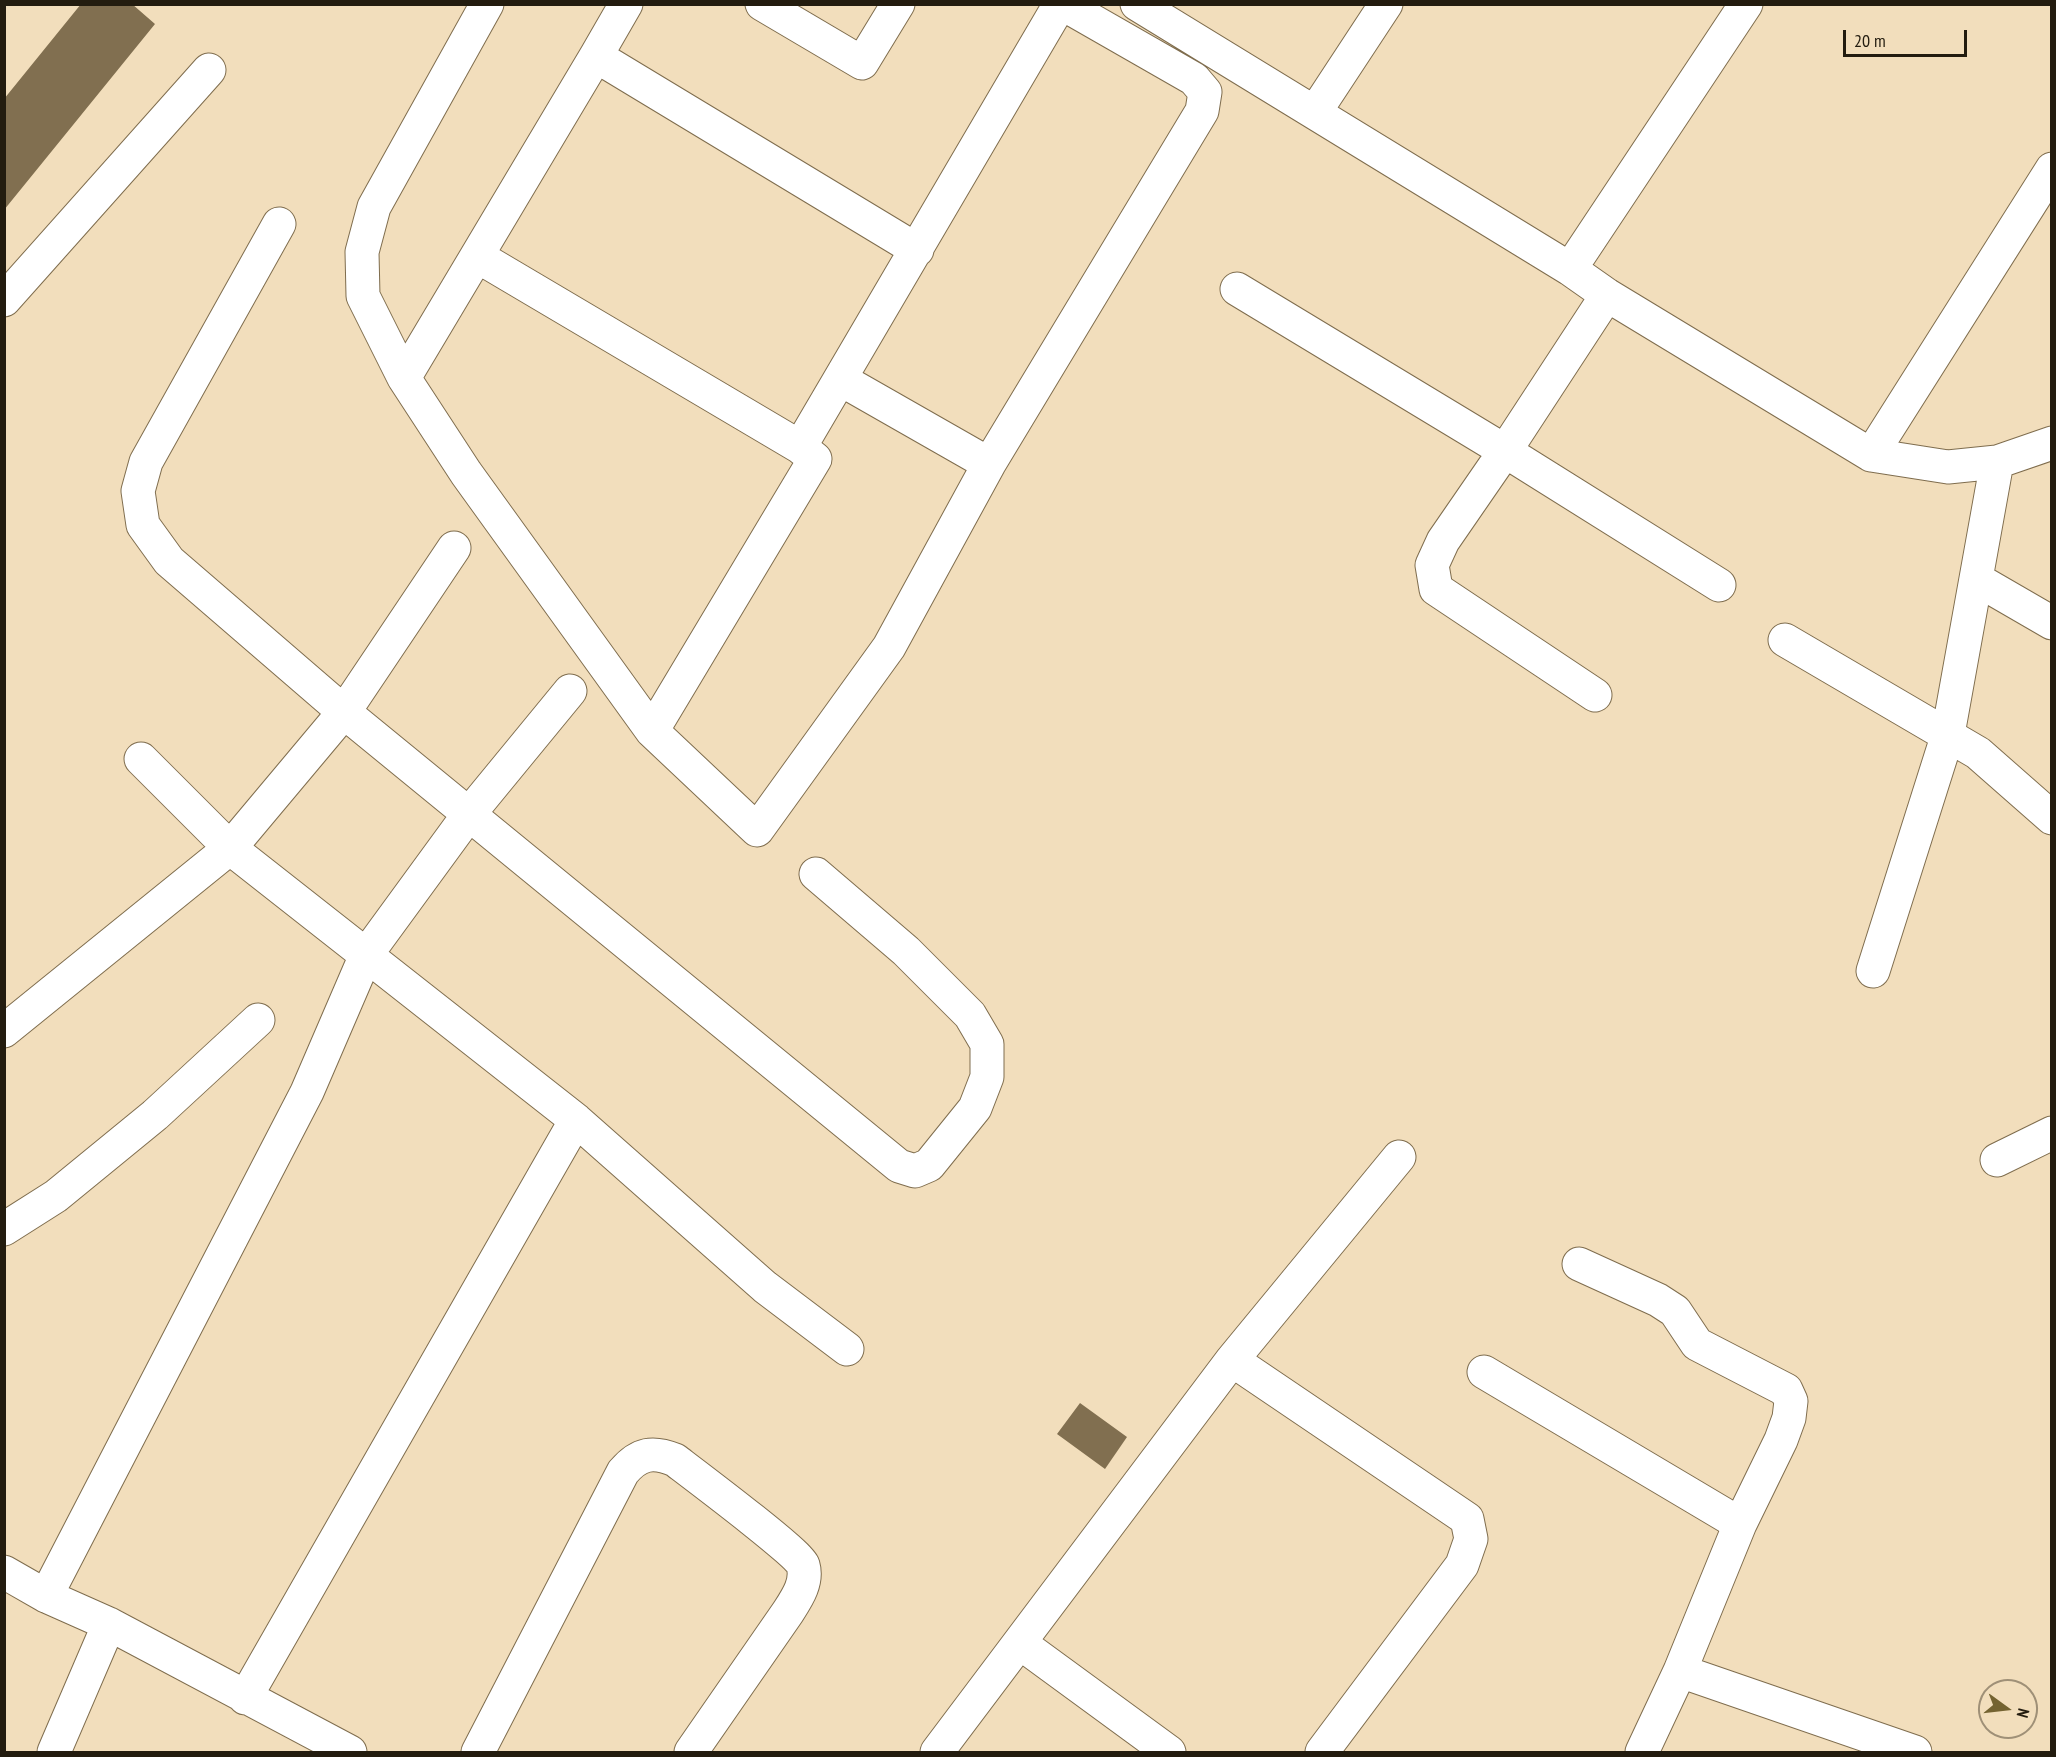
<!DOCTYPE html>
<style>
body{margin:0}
#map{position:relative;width:2056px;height:1757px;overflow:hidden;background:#f2debc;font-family:"PT Sans Narrow",sans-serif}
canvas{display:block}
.frame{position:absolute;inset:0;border:6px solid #231c0f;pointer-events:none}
.north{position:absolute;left:1978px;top:1679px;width:60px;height:60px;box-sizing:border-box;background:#f2debc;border:2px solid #9f9077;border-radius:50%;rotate:105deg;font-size:16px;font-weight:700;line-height:24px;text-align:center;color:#231c0f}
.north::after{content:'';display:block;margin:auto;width:21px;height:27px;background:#746331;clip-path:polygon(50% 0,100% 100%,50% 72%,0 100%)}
.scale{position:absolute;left:1843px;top:30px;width:124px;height:27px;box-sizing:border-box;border:3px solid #231c0f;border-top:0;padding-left:8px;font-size:18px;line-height:21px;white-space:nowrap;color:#231c0f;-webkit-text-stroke:4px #f2debc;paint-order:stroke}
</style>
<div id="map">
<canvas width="2056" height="1757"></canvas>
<div class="frame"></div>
<div class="north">N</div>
<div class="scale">20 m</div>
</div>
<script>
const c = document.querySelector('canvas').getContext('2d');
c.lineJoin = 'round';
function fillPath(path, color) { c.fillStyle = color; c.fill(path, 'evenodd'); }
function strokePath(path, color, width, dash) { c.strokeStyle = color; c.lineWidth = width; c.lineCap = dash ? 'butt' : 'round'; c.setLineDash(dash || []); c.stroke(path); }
fillPath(new Path2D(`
 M81,4H132L155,24L4,210V99Z
 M1080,1403L1127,1437L1105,1469L1057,1434Z`), '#816f50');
const minor = new Path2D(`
 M626,4L596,56L917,250
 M762,4L862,63L898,4
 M1137,4L1570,269L1607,295L1871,455L1948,467L1997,462L2052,443
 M596,56L404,378L466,473L652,731L757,830L889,647L989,464L1202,111L1205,92L1194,79L1063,4
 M1315,112L1386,4
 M279,224L146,462L138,491L143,525L169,561L344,712L899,1166L915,1171L929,1165L975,1108L987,1077V1044L970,1015L906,951L816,874
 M477,256L800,447
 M1570,269L1746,4
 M1237,289L1505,451L1719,585
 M4,300L209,70
 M404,378L363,296L362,252L374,207L487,4
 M840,379L989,464
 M1871,455L2052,169
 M1976,579L2052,623
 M1785,640L1978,753L2052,818
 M1595,695L1436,589L1432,565L1443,541L1505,451L1607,295
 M652,731L815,459L800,447L1060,4
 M141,759L230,848L576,1120L765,1287L847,1349
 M1873,971L1948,734L1997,462
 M4,1031L230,848L344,712L454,548
 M1997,1160L2052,1133
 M4,1229L56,1196L155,1115L258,1020
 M1579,1264L1658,1300L1675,1311L1697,1344L1786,1390L1791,1401L1789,1418L1781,1440L1740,1524L1680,1671L1642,1752
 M1232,1360L1467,1519L1471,1539L1462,1565L1322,1752
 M1484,1372L1740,1524
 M4,1572L46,1596L109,1624L350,1752
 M46,1596L307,1092L366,955L469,814L570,691
 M1020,1643L1169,1752
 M1680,1671L1915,1752
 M245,1698L576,1120
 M54,1752L109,1624
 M478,1752L623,1472C639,1453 653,1451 675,1460C692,1473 800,1554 803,1565C808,1582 797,1598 788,1612L691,1752
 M937,1752L1232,1360L1399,1157`);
strokePath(minor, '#7f6d4e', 35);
strokePath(minor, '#fff', 33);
</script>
